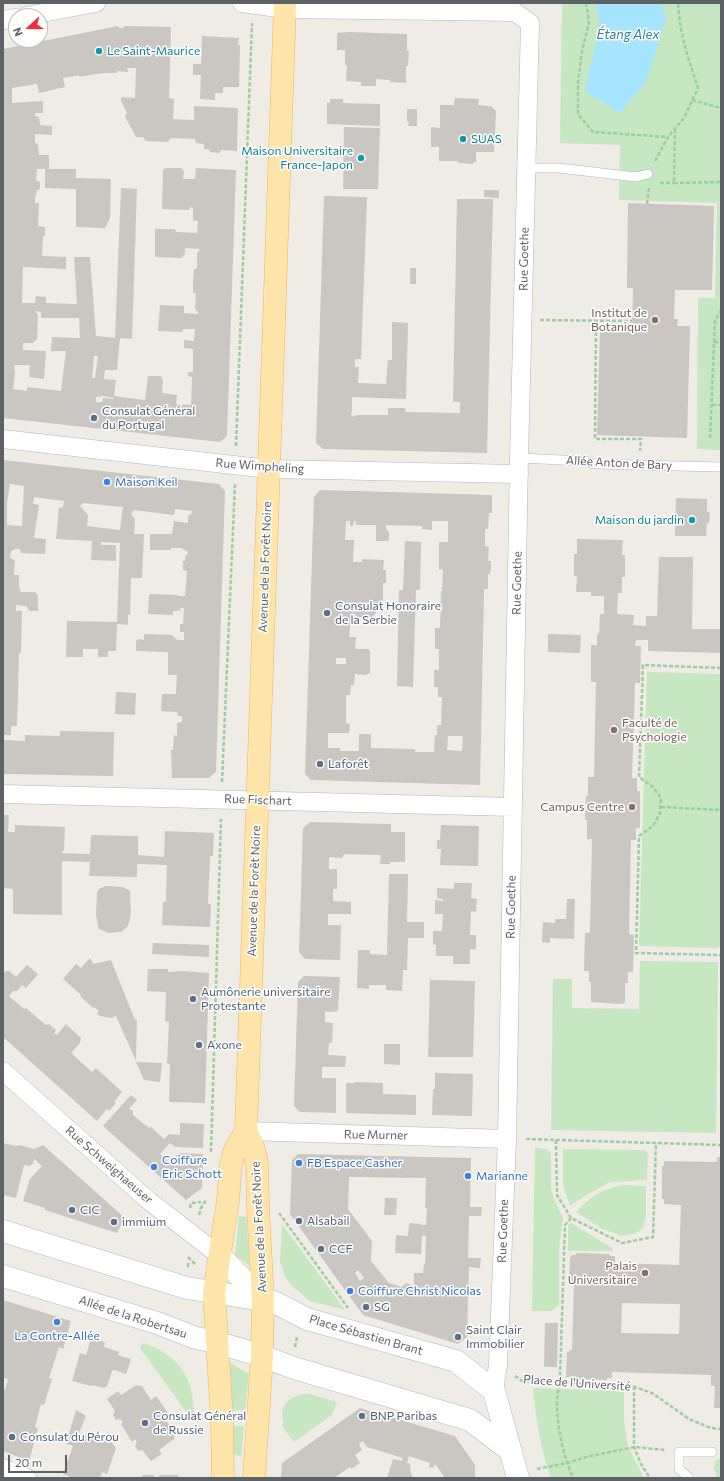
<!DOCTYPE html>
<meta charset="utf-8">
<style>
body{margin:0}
#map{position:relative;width:724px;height:1481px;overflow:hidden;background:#efebe5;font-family:Commissioner,sans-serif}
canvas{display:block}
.frame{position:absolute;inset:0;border:4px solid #5c6265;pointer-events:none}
.north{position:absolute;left:8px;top:8px;width:40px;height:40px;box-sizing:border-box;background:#fff;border:1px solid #bec0c1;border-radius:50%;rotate:249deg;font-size:11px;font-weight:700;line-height:16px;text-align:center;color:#5c6265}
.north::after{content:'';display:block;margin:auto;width:14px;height:18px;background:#ed2d3a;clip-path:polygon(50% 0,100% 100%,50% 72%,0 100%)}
.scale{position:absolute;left:8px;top:1455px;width:59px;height:18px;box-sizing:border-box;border:2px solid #5c6265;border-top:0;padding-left:5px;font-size:12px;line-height:14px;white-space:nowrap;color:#5c6265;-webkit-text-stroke:3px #fff;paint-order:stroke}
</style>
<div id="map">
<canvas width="724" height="1481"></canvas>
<div class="frame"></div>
<div class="north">N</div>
<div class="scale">20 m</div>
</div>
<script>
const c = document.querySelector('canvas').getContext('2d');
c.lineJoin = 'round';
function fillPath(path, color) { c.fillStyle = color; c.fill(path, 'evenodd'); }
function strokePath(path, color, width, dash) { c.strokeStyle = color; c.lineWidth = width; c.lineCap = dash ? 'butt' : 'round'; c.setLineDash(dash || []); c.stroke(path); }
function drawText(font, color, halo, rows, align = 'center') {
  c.font = font + ' Commissioner,sans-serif'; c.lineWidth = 3; c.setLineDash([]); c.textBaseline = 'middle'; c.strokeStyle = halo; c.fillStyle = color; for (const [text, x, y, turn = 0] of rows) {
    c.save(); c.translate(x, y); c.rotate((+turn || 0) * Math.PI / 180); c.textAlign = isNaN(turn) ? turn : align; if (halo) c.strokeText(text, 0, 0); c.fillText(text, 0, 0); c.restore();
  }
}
fillPath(new Path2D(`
 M562,3H721V448L720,450L697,449L698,298H715L717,203L619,200L620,145L560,143Z
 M647,672L721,674V944L718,948L639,946Z
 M640,961L718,962L716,1133L551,1130L553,979H572V1008L639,1009Z
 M535,1148L547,1149L551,1153V1190L556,1204L563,1217L559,1250V1305L551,1311H532Z
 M563,1149L645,1150L648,1153L647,1180L610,1182L588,1194L570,1206L563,1185Z
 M623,1185L646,1186V1216L643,1228L636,1233L622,1236L601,1228L576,1212C592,1195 601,1190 623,1185Z
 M239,1216L246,1217L250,1266L235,1255Z
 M571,1223L612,1248L613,1251H568V1225Z
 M282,1224L345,1310L310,1301L291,1285L285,1276L280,1262Z
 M144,1343C172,1353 190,1370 193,1401C193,1406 195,1412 193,1417H190L140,1348L141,1344Z
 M229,1362L249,1374L245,1410L231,1411Z
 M533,1388L624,1391V1420L628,1446L644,1478H551C540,1447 536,1421 533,1388Z
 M303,1394H310L337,1402L332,1415L294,1442L281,1425L284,1424C278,1407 288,1397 303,1394Z
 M231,1426H244L241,1456L233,1454Z
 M720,1458L721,1478H717L714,1468L715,1462Z`), '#c6e7c1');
fillPath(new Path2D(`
 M596,3H662L666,19L646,82L620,113L585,91L595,47L599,19Z`), '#a5e5ff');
fillPath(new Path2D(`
 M118,26L119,28H124V26L171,27L169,98L174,99L173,119L194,120V106L238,108L237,151L221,150L220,153L210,152V150L204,149V144L196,143L195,139L171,138L168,142L146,141L143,137H136L125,117L127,113L121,101V97L135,98L136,68H127L128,72L117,71V73H103L79,77V75L63,78L65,87L39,93L37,84L12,88V103L43,101V113H35V116L39,117L40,125L52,126V135L35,134V142L38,145L39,155H49V169H76V178L111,179L110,218L105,228L76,227V189L45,188V169H37L36,180L40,182V189L37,190L36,196H35V203H39L38,226L45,227V236H43L42,256L66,257V269L23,267L22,303H35L36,296L46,297V303L77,304L74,257H90L96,336L115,338L121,188L137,189L132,339L120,338L117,370H105L104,379L116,380L114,396L145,400L148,376H161L163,381L162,393L177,395L176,404L191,405L192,377L188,376V372H193V349L184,348V340L194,341L195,329H183V332L158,331L160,305L184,306V313L198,314V312L195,309L196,293H193V281L194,269H197V254L200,249L185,248V254L181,258L155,257V229H175L176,232L197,233L198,221H193V208L190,207L189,210L162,209L163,170L166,168H181L184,171L183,179H195L196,168L236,170L227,436L220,442L3,418V49ZM35,311L41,312V318H79L80,338L52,337L51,351H66L61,391L27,387V391L13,389L15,373L14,365H30L29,377L44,379L46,351L23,350V343H33L37,339L38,315ZM94,356H98L95,378H92ZM103,396L114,398V399L103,398L102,402H96V397Z
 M348,32L407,34V51H409L408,66H406V83L390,82V80L376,79V86H361V82L346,81L347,65H345V50H337V33Z
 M202,36L239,38L238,45H240L239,87H223V93H215V100L200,99L201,75H193V64H201Z
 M455,98L479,99L478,105L488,106V107L491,106L496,111L494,152H476V162H473V164L458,163V161H439V147H431V127L440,128V105H454Z
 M330,99H343V103L380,104V126L327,124V102L330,103Z
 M407,109H417V126H408L409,122L407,121Z
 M344,127L380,128L378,189H343Z
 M484,190H499V198L484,197Z
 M324,196L367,197L361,359H355V367H359L358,383L386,384L388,360H392V322L408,323L406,399L352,397V411L351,414L353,417L356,415H388V408H405L406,412L460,413V402H453L457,199H493L487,453L323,449L316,443Z
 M628,203L714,206L712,290H675L674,319H678L677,326H690L687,438L597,435L600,329L632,330L633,288H627Z
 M410,268H416V284H410Z
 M3,460L219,484L225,491L216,772L209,778H172L171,750H173L174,735L177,736V723L182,722V716H178L177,712L161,711L162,694H176L177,675H168V652L136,651V641L138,639L144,640V634L172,635L177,640H184V632H180V624H183L184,608H181L179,611H173V615L148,614L149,595L151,594L177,595L179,596H185L187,571L183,570V561H185V555L187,556L188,552L181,548H171V550H150V534H172L174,521L188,523V516L192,513V511L175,509L174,515L134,510L131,514L135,519L134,534H144L142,578H131L130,615L128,614V625L117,624L116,651H108V657H98V649H83V657H66L67,621L117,622L120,543L101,542V545H116V561L91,560L92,541L56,539L59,507L63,508L64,501L34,497L33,504L39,505L34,538L46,539L45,554L21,553L20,549H15L11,551L10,558L15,560L14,575H19V587L21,592H35L38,596V611H30L27,608V606L16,605V611H22L21,652L19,654L17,726H11V735H3ZM10,484L24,486L22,526L7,525V503ZM83,503L123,507L120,530L87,526L88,515L80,506Z
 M320,490L492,495V513H489L488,529H485V546L489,547L488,561H491V568L490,574H488V589H484V592L480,785L311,780L305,774L314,497ZM346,521H350V526H353L354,521H356V525H376V541H389V532L386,529V525L422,526V529L432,530V521H448V542H439V570L443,569L442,591H441L440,628H435V649H439V670H434V687H438V697H442L441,725H437V735H435L434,752H415V749L371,748V734H359V751H340V748H328V733H349L350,724L346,723V695H350L351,685H354L355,674L366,675L370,673V651L368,649H355L356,637H349L351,618L355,614L357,617H372L376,613L377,603H383V583H386V570H383L384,560L362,559V562H353L354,540H345ZM336,658H346V664H336ZM448,736H463L462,751L447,750Z
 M676,498L707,499V512H710L709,523H707L706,536H675Z
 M577,539L623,540L622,555H625V577H622V593H618L617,614L634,615L633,625L646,626V616H657L659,557H693L692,629H720V653L648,651V640H636L635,646H641L640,683H635L632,778H637V791H640V828H636V840H631L629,934L634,935L633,972H628V983H625V1003L621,1004L591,1002V982H589V971H584L585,933H590L592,839H587V820H585L586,796H588V777H594L596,682H591V645H597V634H599L600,614H604V596H591V592H576L577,576H574V554H577Z
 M405,541L421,542L420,590H416L413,687L397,686L399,590H403Z
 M548,634L581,635L580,653L548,652Z
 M116,692L136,693L135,715L115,714Z
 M60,731L114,732L113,776L3,774V740L25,741V735L60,736Z
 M3,815H9L8,832H15V825L65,827L64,851H62V853L90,854L91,835L138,836V855L164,857L165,831L214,833L213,856H210L208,904H211L210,927L162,925L163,902H166L167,865L137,864V877L89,876L90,862L62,861V915L13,914V889L3,888Z
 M310,822L391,824V832H405V862H390V864H380L381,855L344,854L342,858L329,857V869H337V889H333V901L351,902V914H328V925H340L341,926L340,960L305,959L299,952L303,828Z
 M441,825L479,826L478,866L440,865L441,849H437V840H440Z
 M389,874H408L407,922H424V938H408L407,970H403L402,991L386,990V985H369V989L357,988L358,950H370V954L387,955Z
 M454,883H472L471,898L477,899L476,912L471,911L470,935H476V948L475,950L470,949V964H453V956H436V945L433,944V931H442L443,914H435V900L443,901V899L437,898V888L454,889Z
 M106,886L123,887L130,891L131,912L129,923L127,927L121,932L108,933L99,929L98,926L96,914L97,893L99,889Z
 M567,899H575L574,939L550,938V943L542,942L543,922L555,923V919H566Z
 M153,943L209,945V957L152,954Z
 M90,958L93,964L111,960L135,1020H137L136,1061L116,1016L111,1018L100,1016L97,1014L99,1011L94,1007L93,1008L80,996L81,995L63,979L76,964L81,968Z
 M27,965L38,974L26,988L22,985L17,991H13L9,996L24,1009L26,1008L46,1025L49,1024L56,1030L54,1033L57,1035L66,1024L81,1038L80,1043L71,1053L92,1072L96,1068L122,1092L114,1102L116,1103L109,1111L107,1109L97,1121L3,1037V974L6,971H9L16,977Z
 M148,969H168V972L182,971L209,973L205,1103L169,1102L170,1064H167L169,1022L165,1021L166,992L147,991Z
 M304,976L340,977L338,1011L330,1012L325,1011V1022L333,1023L332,1043H329L328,1055L346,1056L345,1067H322V1078H335L336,1079V1113L300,1112L294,1106L298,982Z
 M430,977L431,980L475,981L473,1057H428Z
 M384,1044H400V1065L384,1064Z
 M136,1062L162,1063L160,1082L144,1080Z
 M435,1073L473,1074L472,1116L432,1115L433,1089H435Z
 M355,1082L383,1083V1094L416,1095V1115L346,1113V1083H355Z
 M131,1095L137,1100L129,1109L133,1111V1115L149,1128L151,1127L164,1139L169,1134L180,1135V1123L204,1124L203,1148L175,1147L170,1143L160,1154L170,1163L179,1153L203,1154L202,1188L186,1200L103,1126Z
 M3,1143L16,1146L19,1145L34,1149L43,1145L125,1218L117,1233L45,1210V1208L23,1201L30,1179L42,1166L34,1159L33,1164L29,1166L24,1165L16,1198L3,1195Z
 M298,1154L471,1158L470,1207H482L481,1216H469L468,1258H481L480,1268L469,1267L467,1337L458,1344L363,1315L290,1214L292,1160ZM349,1177L426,1178L425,1208H427L426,1225H421V1224L410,1223L409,1225L408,1236L396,1235L395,1253L421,1254L422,1236H426L425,1264H424L423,1273H414V1286L406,1283L402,1287L389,1283L371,1261L372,1241L348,1209ZM358,1270L364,1278L360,1281L355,1273Z
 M717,1157H721V1408H714L715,1386H711V1375L612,1372V1378H607V1380L573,1379L574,1377H566L567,1352H569V1350H572L574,1284H571V1281H569L570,1257H571L572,1255H576V1253L609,1254L610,1256H615V1263L679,1265L681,1205L664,1204V1199H662V1166H664V1161L717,1162ZM622,1303L680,1304L679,1334L621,1333Z
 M385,1198H397L396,1215H384Z
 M3,1300L71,1321L63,1349L59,1347L49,1378L52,1379L44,1405L41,1404L35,1427L38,1428L29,1461L3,1451V1389L5,1390L8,1379L3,1378Z
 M545,1323H558L557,1367H544Z
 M91,1339L102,1341L105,1343L104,1347L119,1352L118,1355L131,1359L126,1374L114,1370L112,1371L107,1386L104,1388L92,1385L91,1386L72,1381L80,1353L86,1355Z
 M136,1385L142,1386L151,1400L156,1396L170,1416L165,1419L175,1433L174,1439L159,1450L162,1454L151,1461L142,1450L138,1451L135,1446L137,1442L135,1439L132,1442L121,1424L123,1422L120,1419L116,1420L113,1415L115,1411L107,1399L118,1391L121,1395Z
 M360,1408L455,1436L475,1465V1478H445L435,1464L433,1468L429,1467L430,1463L409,1456L407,1463L410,1464L411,1474L414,1478H387L393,1459L402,1461L403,1458L367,1447L363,1441L359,1444L362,1450L355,1455L360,1463L351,1469L350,1467L334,1478H281L282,1463Z
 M76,1410L86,1416L79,1433L105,1441L109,1439L116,1448L107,1474L102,1472L100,1478H73L63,1474L73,1446L66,1444Z
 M143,1475H154V1478H141Z
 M160,1475H178V1478H157Z`), '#cac6c1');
const service = new Path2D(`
 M527,168H559L636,177L648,174
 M519,458L585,461L594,464L719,467
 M689,1478L679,1469V1452H712`);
const minor = new Path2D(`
 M242,3L285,9L515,12L530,23L519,458L507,1139L498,1365L494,1391
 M26,16L96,3
 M3,20L16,18
 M3,439L269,469L519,474
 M3,794L513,807
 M3,1071L148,1200L219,1255
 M246,1131L507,1139
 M3,1468L27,1478`);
const tertiary = new Path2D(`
 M263,1300L274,1302L307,1319L456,1361L494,1391L518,1478
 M262,1356L294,1368L470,1420L511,1451`);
const secondary = new Path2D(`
 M3,1231L187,1288L263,1300
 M219,1255L263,1300
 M3,1276L157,1323L196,1338L216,1342L262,1356`);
const primary = new Path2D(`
 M223,1478L222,1420L214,1293L228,1200L231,1164L235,1150L246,1131
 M254,1478L262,1356L263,1300L258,1208L257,1163L253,1146L246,1131L285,3`);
strokePath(service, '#b2b6ba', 10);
strokePath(minor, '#b2b6ba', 19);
strokePath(tertiary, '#b2b6ba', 23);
strokePath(secondary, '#b1b6ba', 23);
strokePath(primary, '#f4b259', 23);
strokePath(new Path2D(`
 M586,3L589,23L582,51L578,83V114L593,132L668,137
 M692,100L721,108
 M675,129L674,183L721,182
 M655,161L668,137L684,118L698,88C688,58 680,35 678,3
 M660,183H674
 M647,204L649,188
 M540,320L632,321
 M596,320L595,439H641L640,451
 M714,342H721
 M712,405H721
 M710,438L715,321L721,310
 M236,446L252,23
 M721,668L643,665L639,777L653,787L661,798L660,813L653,826L639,836L636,953L721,955
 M222,782L235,483
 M661,807L721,810
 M526,1139L721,1145
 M556,1140L557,1195L571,1218L622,1243L653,1237L656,1143
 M211,1152L221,819
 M190,1208L191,1203L201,1202
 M279,1213L348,1308
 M199,1215L201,1208L206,1200
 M571,1218L565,1225L560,1377C560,1385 557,1393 557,1402C557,1428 563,1454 573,1478
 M188,1257L196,1265
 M188,1267V1261
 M295,1347L297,1337
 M515,1376L522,1381L629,1385L652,1393L689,1419L711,1428L721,1429
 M634,1386V1447L641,1464L650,1478
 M537,1469L567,1463L586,1457L634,1447L665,1450`), '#9dcda3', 2.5, [4, 2]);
strokePath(service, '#fff', 9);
strokePath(minor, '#fff', 18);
strokePath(tertiary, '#fff', 22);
strokePath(secondary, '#fff', 22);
strokePath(primary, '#ffe5aa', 22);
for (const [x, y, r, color] of [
 [99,51,4,"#0f9aa8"],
 [463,139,4,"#0f9aa8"],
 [361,158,4,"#0f9aa8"],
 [655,320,4,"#8d6e63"],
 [94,418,4,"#5c6f8a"],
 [107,482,4,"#3f7fe0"],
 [692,520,4,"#0f9aa8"],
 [327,613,4,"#5c6f8a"],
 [614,730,4,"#8d6e63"],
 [320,764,4,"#5c6f8a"],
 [632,807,4,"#8d6e63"],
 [193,999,4,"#5c6f8a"],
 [199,1045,4,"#5c6f8a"],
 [299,1163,4,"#3f7fe0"],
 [154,1167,4,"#3f7fe0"],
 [468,1176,4,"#3f7fe0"],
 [72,1210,4,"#5c6f8a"],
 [299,1221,4,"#5c6f8a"],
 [114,1222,4,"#5c6f8a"],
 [321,1249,4,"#5c6f8a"],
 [645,1273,4,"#8d6e63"],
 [350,1291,4,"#3f7fe0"],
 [366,1307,4,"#5c6f8a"],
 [57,1322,4,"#3f7fe0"],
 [458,1337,4,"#5c6f8a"],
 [362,1416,4,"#5c6f8a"],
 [145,1423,4,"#5c6f8a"],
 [12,1437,4,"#5c6f8a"]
]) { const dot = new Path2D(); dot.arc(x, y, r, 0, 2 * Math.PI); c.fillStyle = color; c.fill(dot); strokePath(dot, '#fff', 1.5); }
drawText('12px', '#0d838f', '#fff', [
 ["Le Saint-Maurice",107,51],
 ["SUAS",471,139],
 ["Maison Universitaire",353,151,"right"],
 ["France-Japon",353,165,"right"],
 ["Maison du jardin",684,520,"right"]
], 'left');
drawText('12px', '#5c6265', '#fff', [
 ["Rue Goethe",524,259,-89],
 ["Allée Anton de Bary",619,463,3],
 ["Rue Wimpheling",260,466,4],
 ["Avenue de la Forêt Noire",265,567,-88],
 ["Rue Goethe",517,583,-89],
 ["Rue Fischart",258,800,2],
 ["Avenue de la Forêt Noire",254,891,-88],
 ["Rue Goethe",511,907,-89],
 ["Rue Murner",376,1135,1],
 ["Rue Schweighaeuser",109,1165,41],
 ["Avenue de la Forêt Noire",259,1227,-93],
 ["Rue Goethe",503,1231,-88],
 ["Allée de la Robertsau",133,1317,18],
 ["Place Sébastien Brant",366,1335,16],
 ["Place de l'Université",577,1383,4]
]);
drawText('12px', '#785e54', '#fff', [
 ["Institut de",647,313],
 ["Botanique",647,327],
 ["Faculté de",622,723,"left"],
 ["Psychologie",622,737,"left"],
 ["Campus Centre",624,807],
 ["Palais",637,1266],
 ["Universitaire",637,1280]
], 'right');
drawText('12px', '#4e5e75', '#fff', [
 ["Consulat Général",102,411],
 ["du Portugal",102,425],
 ["Consulat Honoraire",335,606],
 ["de la Serbie",335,620],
 ["Laforêt",328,764],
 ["Aumônerie universitaire",201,992],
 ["Protestante",201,1006],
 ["Axone",207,1045],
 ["CIC",80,1210],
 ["Alsabail",307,1221],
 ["immium",122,1222],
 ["CCF",329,1249],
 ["SG",374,1307],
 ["Saint Clair",466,1330],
 ["Immobilier",466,1344],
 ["Consulat Général",153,1416],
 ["de Russie",153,1430],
 ["BNP Paribas",370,1416],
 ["Consulat du Pérou",20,1437]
], 'left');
drawText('12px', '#366cbe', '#fff', [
 ["Maison Keil",115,482],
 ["Coiffure",162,1160],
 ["Eric Schott",162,1174],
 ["FB Espace Casher",307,1163],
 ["Marianne",476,1176],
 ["Coiffure Christ Nicolas",358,1291],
 ["La Contre-Allée",57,1336,"center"]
], 'left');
drawText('italic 13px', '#3a7ba2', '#fff', [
 ["Étang Alex",628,35]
]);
</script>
